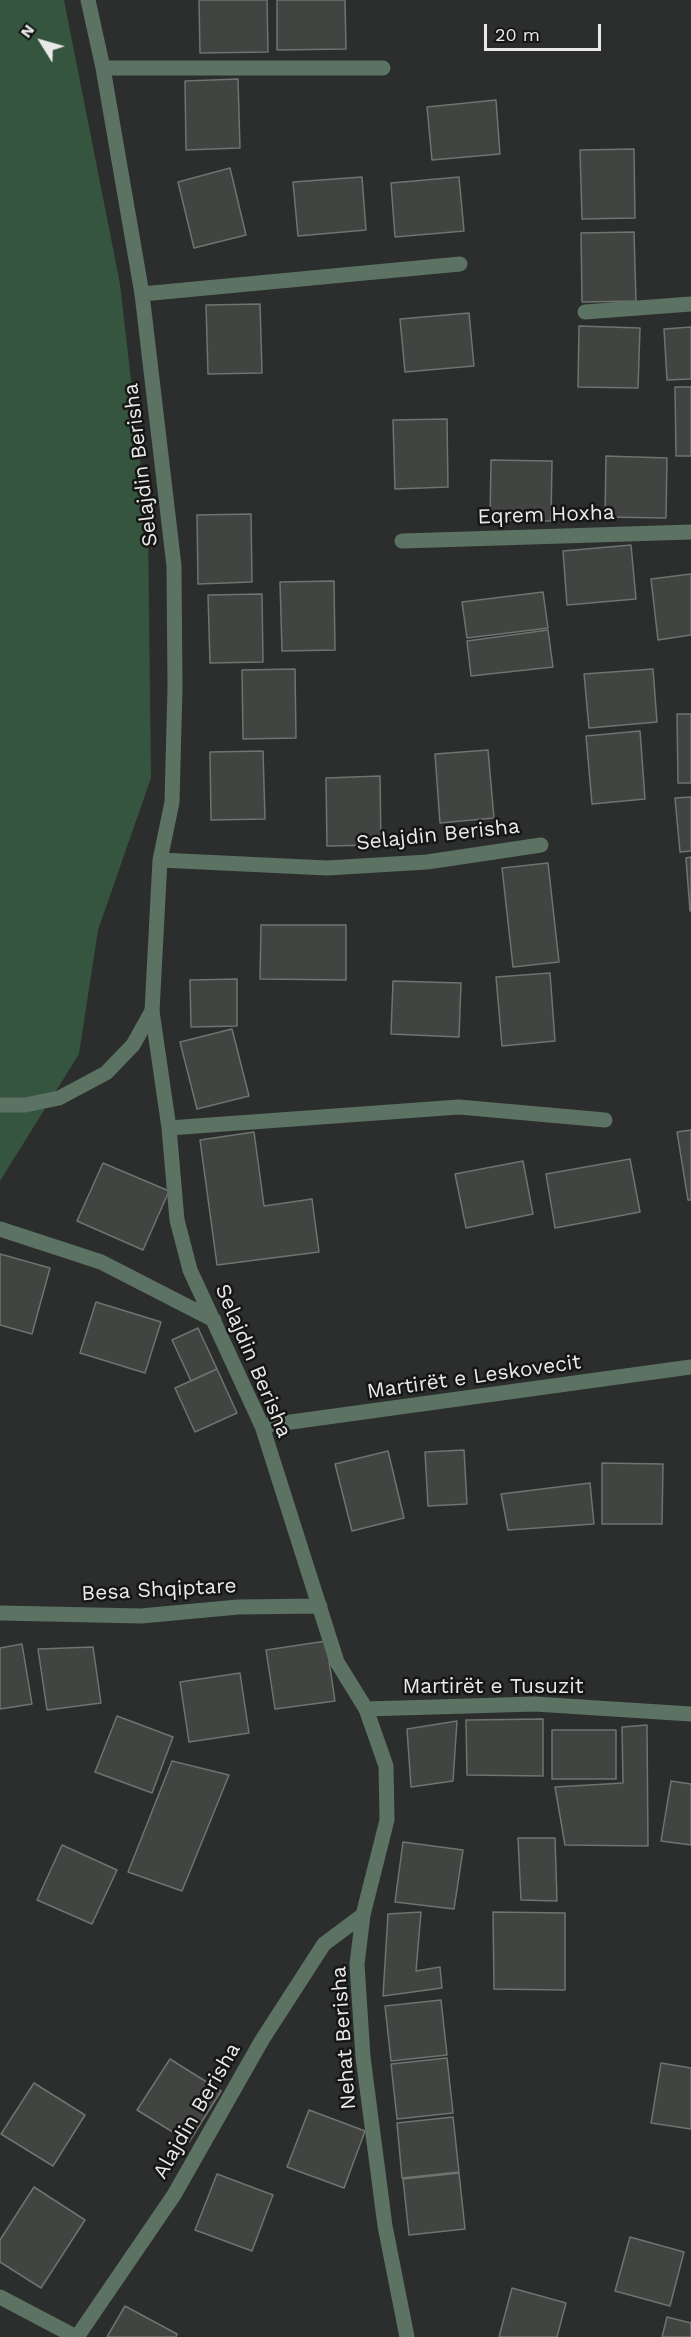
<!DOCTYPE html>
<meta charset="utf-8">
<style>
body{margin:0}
#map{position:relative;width:691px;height:2337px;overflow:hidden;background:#2b2e2c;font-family:"Work Sans",sans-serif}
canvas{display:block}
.north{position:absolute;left:12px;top:12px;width:60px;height:60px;-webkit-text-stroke:4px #151615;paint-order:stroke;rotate:307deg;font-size:16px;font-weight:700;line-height:24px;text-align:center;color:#e8e9e8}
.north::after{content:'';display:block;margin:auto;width:21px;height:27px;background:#e8e9e8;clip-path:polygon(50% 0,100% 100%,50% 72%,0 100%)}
.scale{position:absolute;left:484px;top:24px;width:117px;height:27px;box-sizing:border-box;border:3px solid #e8e9e8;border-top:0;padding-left:8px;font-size:18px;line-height:21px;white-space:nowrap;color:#e8e9e8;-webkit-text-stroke:4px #151615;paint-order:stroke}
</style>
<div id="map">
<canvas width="691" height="2337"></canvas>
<div class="north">N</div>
<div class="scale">20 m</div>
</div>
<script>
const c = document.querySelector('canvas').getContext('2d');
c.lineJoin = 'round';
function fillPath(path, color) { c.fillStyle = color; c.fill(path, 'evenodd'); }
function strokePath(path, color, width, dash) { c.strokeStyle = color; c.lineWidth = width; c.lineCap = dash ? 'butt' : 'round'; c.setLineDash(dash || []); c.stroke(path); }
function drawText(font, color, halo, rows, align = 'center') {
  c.font = font + ' "Work Sans",sans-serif'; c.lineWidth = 5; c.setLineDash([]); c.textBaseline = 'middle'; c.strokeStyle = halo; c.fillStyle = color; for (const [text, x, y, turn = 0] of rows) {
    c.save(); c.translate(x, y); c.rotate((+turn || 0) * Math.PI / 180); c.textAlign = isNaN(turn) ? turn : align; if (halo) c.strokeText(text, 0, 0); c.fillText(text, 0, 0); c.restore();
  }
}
fillPath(new Path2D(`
 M0,0H64L120,284L148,529L151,778L98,930L79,1054L0,1181Z`), '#36553e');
const building = new Path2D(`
 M199,0H267L268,52L200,53Z
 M277,0H345L346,49L277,50Z
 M238,79L240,148L186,150L185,81Z
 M496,100L500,154L432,160L427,107Z
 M634,149L635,218L582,219L580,150Z
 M230,168L246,235L194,248L178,182Z
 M362,177L366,230L298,236L293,182Z
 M459,177L464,231L395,237L391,183Z
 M634,232L636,301L582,302L581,233Z
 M260,304L262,373L208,374L206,305Z
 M469,313L474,366L405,372L400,319Z
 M579,326L640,328L638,388L578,387Z
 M691,327V379L667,380L664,329Z
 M675,387H691V456H676Z
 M447,419L448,487L395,489L393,420Z
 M606,456L667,458L666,518L605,517Z
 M491,460L552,461L551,521L490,520Z
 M251,514L252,582L198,584L197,515Z
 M631,545L636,599L567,605L563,551Z
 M691,574V635L658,640L651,579Z
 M334,581L335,650L282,651L280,582Z
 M543,592L548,628L467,638L462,602Z
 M262,594L263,662L210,663L208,595Z
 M548,630L553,667L471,676L467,641Z
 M295,669L296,738L243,739L242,670Z
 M653,669L657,722L589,728L584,674Z
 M677,714H691V783H678Z
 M640,731L645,799L592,804L586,736Z
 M488,750L494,818L440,823L435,754Z
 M263,751L265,819L211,820L210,752Z
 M380,776L381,845L327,846L326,778Z
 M691,797V851L680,852L675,798Z
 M691,857V911H690L686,858Z
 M548,863L559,962L513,967L502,868Z
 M261,925H346V980L260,979Z
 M550,973L555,1041L502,1046L496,977Z
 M237,979V1026L191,1027L190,980Z
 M393,981L461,983L459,1037L391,1034Z
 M232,1029L249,1096L197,1109L180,1042Z
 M691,1130V1200H688L677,1132Z
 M254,1132L264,1206L312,1199L319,1252L217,1265L200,1140Z
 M630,1159L640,1212L555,1228L546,1174Z
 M523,1161L533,1214L466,1228L455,1174Z
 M103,1163L169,1191L143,1250L77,1221Z
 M0,1254L50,1268L32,1334L0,1325Z
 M96,1302L161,1322L145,1373L80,1353Z
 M198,1328L217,1369L191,1381L172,1340Z
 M217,1369L237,1413L195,1432L175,1388Z
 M464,1450L467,1504L428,1506L425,1452Z
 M388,1451L404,1518L352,1531L335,1464Z
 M602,1463L663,1464L662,1524H602Z
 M590,1483L594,1524L508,1530L501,1494Z
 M326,1641L335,1701L275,1709L266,1650Z
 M22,1644L32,1704L0,1709V1648Z
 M93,1647L101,1703L47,1710L38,1649Z
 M240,1673L249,1733L189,1742L180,1682Z
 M117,1716L173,1737L152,1793L95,1772Z
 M543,1719V1776L467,1775L466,1720Z
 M457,1721L453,1781L411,1787L407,1729Z
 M647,1725L648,1846L565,1845L555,1787L623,1783L622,1727Z
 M552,1730H616V1779H552Z
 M172,1761L229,1775L182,1891L128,1872Z
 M671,1781L691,1784V1845L661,1841Z
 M518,1838H555L557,1901L521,1900Z
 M403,1842L463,1850L454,1909L395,1902Z
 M62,1845L117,1870L92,1924L37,1900Z
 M421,1912L416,1971L440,1967L442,1988L383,1996L388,1914Z
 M493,1912L565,1913V1990L494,1989Z
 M441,2000L447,2055L391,2061L385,2006Z
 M447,2058L453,2113L397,2119L391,2064Z
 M170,2059L221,2091L189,2142L137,2110Z
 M661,2063L691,2068V2129L651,2123Z
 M34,2083L85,2115L53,2166L1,2134Z
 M309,2110L365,2131L344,2188L287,2167Z
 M453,2117L459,2172L402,2178L397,2123Z
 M459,2173L465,2229L409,2235L403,2179Z
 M217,2174L273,2195L252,2251L195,2230Z
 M34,2187L85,2220L41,2288L0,2262V2240Z
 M630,2237L684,2252L670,2306L615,2291Z
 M512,2288L566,2303L557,2337H499Z
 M125,2306L177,2334L176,2337H107Z
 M667,2317L691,2323V2337H662Z`);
fillPath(building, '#424442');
strokePath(building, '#707370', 1.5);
strokePath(new Path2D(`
 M0,1105H25L59,1098L106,1073L133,1045L152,1011`), '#5c7262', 15);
strokePath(new Path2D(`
 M88,0L103,68L142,294L174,566L175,688L172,802L160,860L152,1011L169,1128L177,1220L190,1270L262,1426L337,1662L366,1709L386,1766L387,1820L363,1915L357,1964L363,2057L385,2226L407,2337
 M103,68H383
 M142,294L460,264
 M585,312L691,304
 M402,541L691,532
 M160,860L327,868L427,862L541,845
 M169,1128L459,1107L605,1120
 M0,1229L101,1262L214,1320
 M262,1426L691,1367
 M0,1613L141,1616L238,1607L320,1606
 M366,1709L535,1704L691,1714
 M0,2297L76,2337
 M77,2337L174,2195L262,2040L324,1944L363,1915`), '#5c7262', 15);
drawText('21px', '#e8e9e8', '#151615', [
 ["Selajdin Berisha",141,465,-97],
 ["Eqrem Hoxha",546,515,-2],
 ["Selajdin Berisha",438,835,-6],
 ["Selajdin Berisha",253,1361,67],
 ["Martirët e Leskovecit",474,1377,-8],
 ["Besa Shqiptare",159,1590,-3],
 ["Martirët e Tusuzit",493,1687],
 ["Nehat Berisha",344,2038,-94],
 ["Alajdin Berisha",197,2111,-60]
]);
</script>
